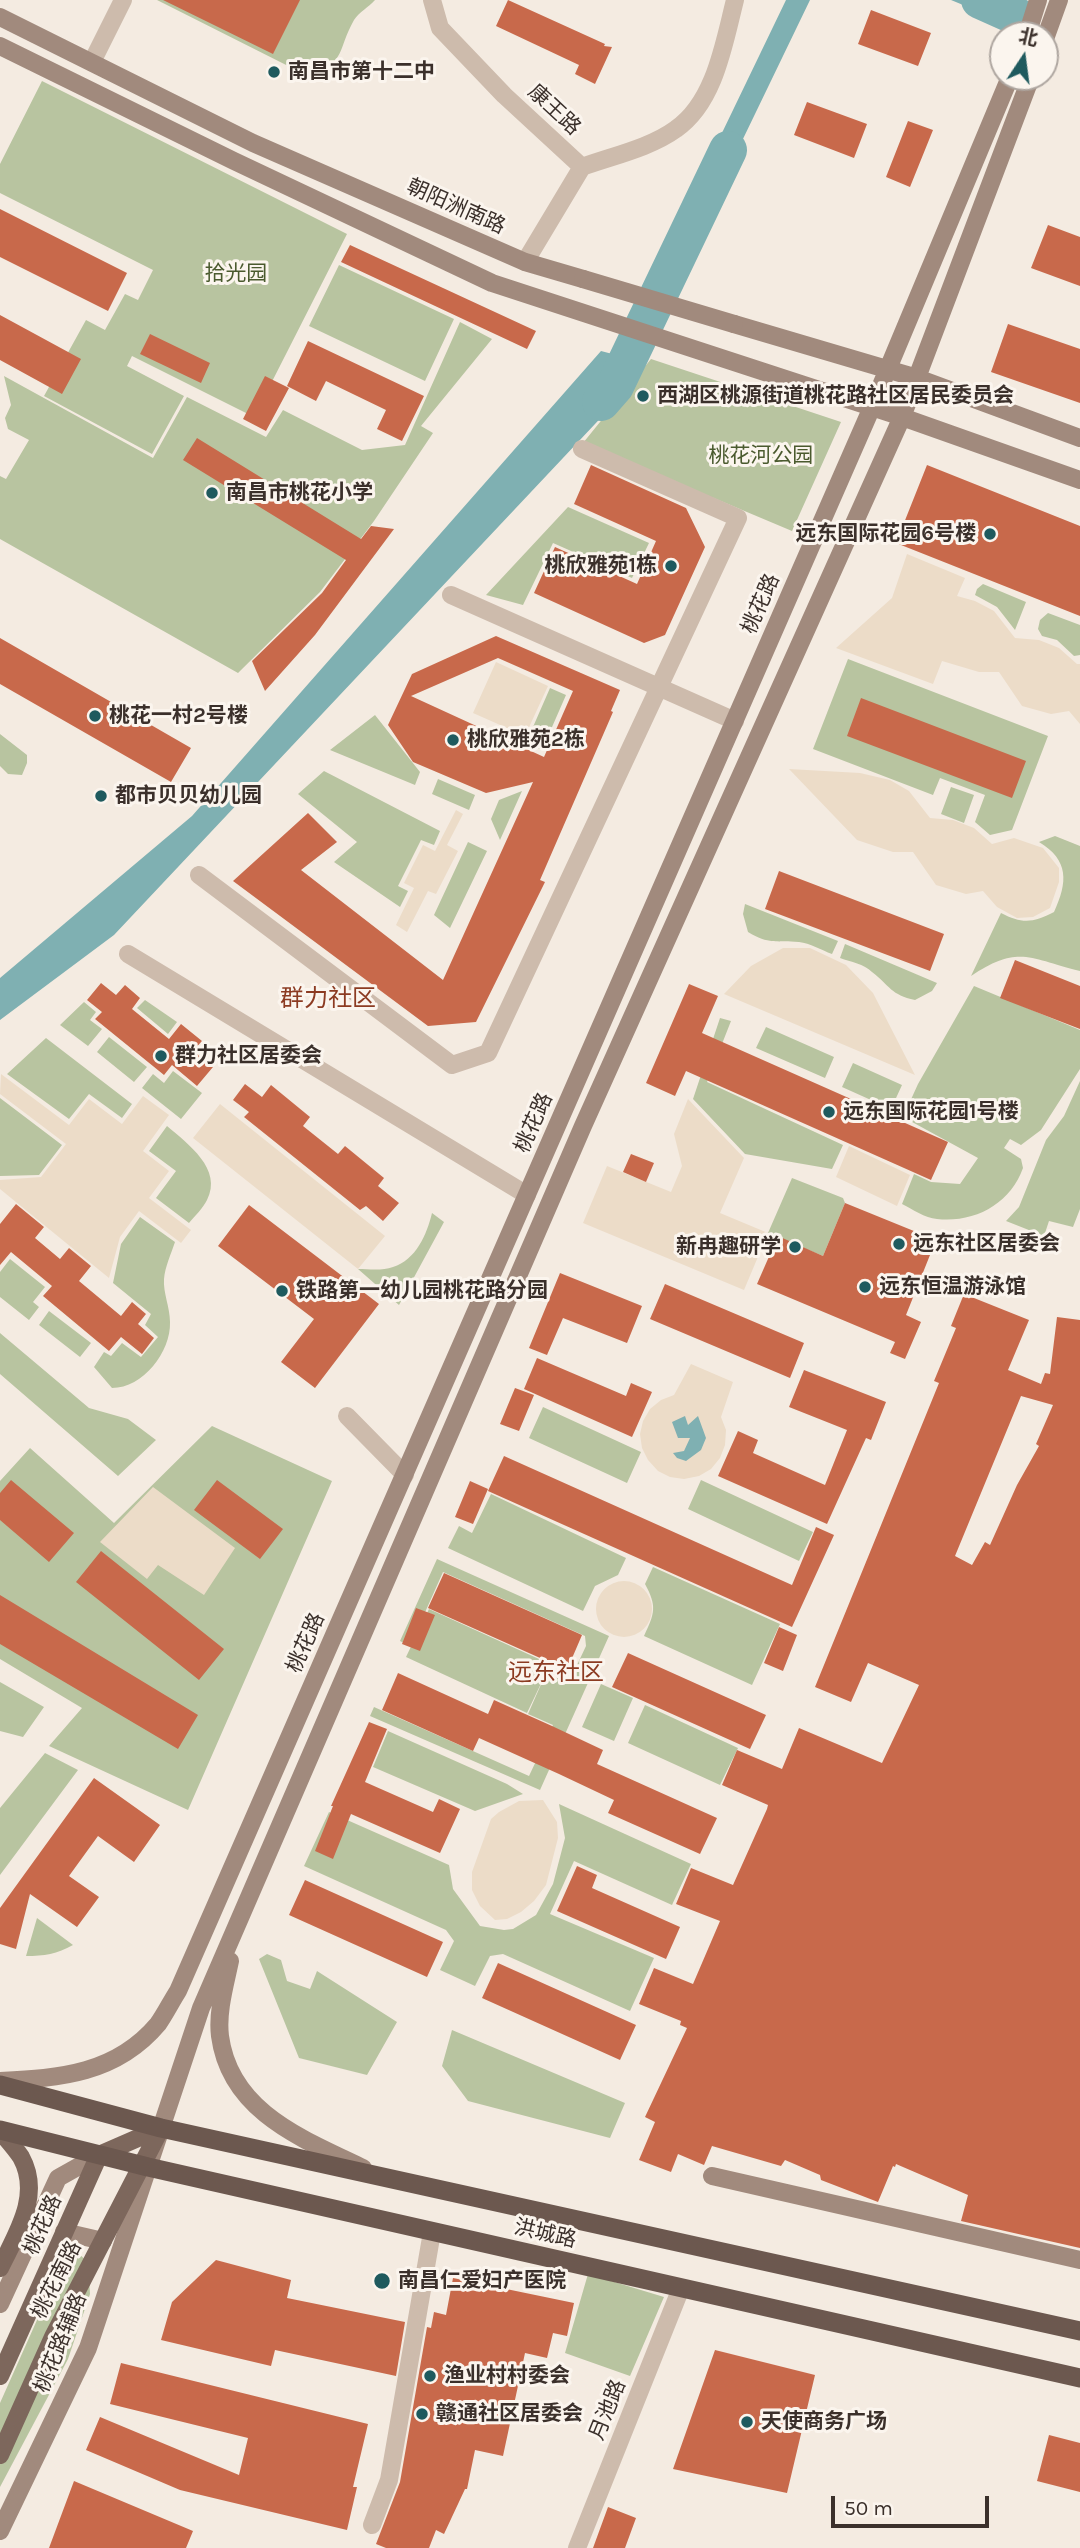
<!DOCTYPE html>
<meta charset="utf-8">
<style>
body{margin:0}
#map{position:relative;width:1080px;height:2548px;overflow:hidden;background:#f4ebe1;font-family:Karla,"Noto Sans SC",sans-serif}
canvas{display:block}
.north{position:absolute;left:989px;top:21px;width:70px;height:70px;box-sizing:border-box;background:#fbf5ee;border:2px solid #aea6a0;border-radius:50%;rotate:13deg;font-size:19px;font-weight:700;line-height:28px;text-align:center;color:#3b302b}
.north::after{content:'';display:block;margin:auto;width:24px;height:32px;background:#1f5a5e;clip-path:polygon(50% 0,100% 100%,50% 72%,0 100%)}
.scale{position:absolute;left:831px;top:2496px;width:158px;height:32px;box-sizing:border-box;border:4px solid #3b302b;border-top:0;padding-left:9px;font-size:21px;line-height:24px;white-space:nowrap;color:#3b302b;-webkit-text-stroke:5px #fbf5ee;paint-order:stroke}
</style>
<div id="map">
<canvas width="1080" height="2548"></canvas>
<div class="north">北</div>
<div class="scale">50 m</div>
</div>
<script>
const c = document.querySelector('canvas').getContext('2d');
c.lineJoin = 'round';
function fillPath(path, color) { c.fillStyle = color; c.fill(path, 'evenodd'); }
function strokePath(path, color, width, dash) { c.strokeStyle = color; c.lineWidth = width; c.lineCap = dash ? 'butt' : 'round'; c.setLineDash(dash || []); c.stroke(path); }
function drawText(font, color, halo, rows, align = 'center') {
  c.font = font + ' Karla,"Noto Sans SC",sans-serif'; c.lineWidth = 6; c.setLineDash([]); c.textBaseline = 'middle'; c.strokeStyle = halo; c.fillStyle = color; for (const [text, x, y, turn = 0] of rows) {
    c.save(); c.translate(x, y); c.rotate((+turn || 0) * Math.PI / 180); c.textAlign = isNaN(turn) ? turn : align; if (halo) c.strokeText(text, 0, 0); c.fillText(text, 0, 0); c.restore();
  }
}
fillPath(new Path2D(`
 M157,0H375C369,7 359,12 354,20C337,50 347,61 310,77Z
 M42,81L347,234L254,417L132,356L127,366L184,396L152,454L44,396L86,320L105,330L125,294L138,300L153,270L0,193V164Z
 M339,265L454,319L425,381L309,326Z
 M460,322L492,339L421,426L433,433L374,521L320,592L238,673L0,539V476L6,479L29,440L8,429L5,418L11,405L4,376L153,458L187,397L266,437L283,410L362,450L405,445Z
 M651,359L841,422L792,531L583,443Z
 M568,507L649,543L632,578L553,543L523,605L486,595Z
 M983,584L1026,602L1015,630L997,607L975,595L977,589Z
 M1048,613L1080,625V655L1074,656L1057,640L1042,636L1038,629L1040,620Z
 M848,659L1048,736L1012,830L990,835L975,822L985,795L940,778L933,795L813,749Z
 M550,688L566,695L542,750L526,743Z
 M375,715L420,772L415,785L330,750Z
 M0,734L27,755V763L22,775L8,774L0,766Z
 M324,771L440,831L434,845L421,840L398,886L408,891L400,907L334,862L357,842L298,794Z
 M438,779L475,795L469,810L432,794Z
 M951,787L974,795L964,823L941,814Z
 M522,791L500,840L491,819L499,800Z
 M1055,836L1080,846V971C1030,959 1019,944 971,976L1001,913C1022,924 1033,923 1054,912C1068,882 1069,860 1039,842Z
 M468,842L487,851L450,928L434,915Z
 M745,904L838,941L832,954C821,950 810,943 799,942C776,940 769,945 748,932L743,914Z
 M845,944L937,983L932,991L915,1000C891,995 890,986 872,972C864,964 851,962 840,958Z
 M974,986L1080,1030V1069L1041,1130L1021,1145L1010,1139L1004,1148L1021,1159L1023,1168C1010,1204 975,1223 937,1219C925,1218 912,1209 902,1204L914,1174L931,1182L960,1184L978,1158L903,1117L918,1084Z
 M145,1000L177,1022L168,1034L137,1008Z
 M84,1002L96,1012L90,1020L102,1029L88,1046L60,1025Z
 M720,1018L731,1021L707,1082L843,1145L832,1169L745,1154L693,1099Z
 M766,1027L834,1057L825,1078L756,1048Z
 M109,1037L147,1067L134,1082L97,1052Z
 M46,1038L132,1104L122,1118L89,1094L69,1119L7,1074Z
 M853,1063L902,1085L891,1109L842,1087Z
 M173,1071L202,1093L181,1119L142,1088L153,1074L164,1083Z
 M1080,1081V1209L1073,1227L1049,1221L1044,1236L1006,1221L1019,1207L1046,1140L1064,1116Z
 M0,1098L62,1145L39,1175L0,1176Z
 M167,1126C188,1144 223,1169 207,1200C203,1208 195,1216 189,1223L156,1198L176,1171L149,1151Z
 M792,1178L843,1198L845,1203L823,1256L768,1233Z
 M432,1213L444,1222L399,1305L358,1269C369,1269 382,1271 393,1267C416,1260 427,1234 432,1213Z
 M140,1217L175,1242C171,1254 165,1267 164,1279C163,1293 170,1307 170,1322C171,1352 143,1388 112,1388L94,1367L104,1352L111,1356L122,1343L141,1357L158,1337L145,1325L151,1314L113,1283L121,1244Z
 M10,1259L45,1287L33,1302L39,1307L29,1320L0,1297V1272Z
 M49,1311L91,1343L80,1357L39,1325Z
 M0,1333L89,1408L128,1419L156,1440L118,1476L0,1374Z
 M543,1407L641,1452L627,1483L529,1438Z
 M212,1426L332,1481L188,1810L49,1746L82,1708L0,1659V1481L30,1448L114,1523Z
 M701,1480L813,1532L799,1561L688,1509Z
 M491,1494L626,1558L618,1575L595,1586L583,1611L448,1548L459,1526L472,1533Z
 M437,1559L609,1636L540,1790L370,1716L374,1707L529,1776L553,1725L528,1714L546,1673L527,1713L406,1657L429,1609L550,1664L547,1670L570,1680L586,1646L585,1636L443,1572L410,1646L400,1641Z
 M653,1567L780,1624L752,1685L644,1636C655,1613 657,1606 645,1584Z
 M0,1682L44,1707L23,1737L0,1731Z
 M601,1684L633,1698L614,1741L582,1727Z
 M645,1705L738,1748L720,1785L628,1743Z
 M388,1731L507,1784L523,1794L475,1811L373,1767Z
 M45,1753L78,1770L0,1875V1808Z
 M559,1804L691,1864L672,1905L574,1861L550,1914L654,1958L630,2011L503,1954L490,1956L475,1986L440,1970L454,1941L446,1930L304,1866L329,1812L449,1865L453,1889L480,1926L504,1930L513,1929L536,1915L553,1884L565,1838Z
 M37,1918L73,1945C57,1954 44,1956 26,1956Z
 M267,1954L281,1960L287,1981L310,1989L317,1971L397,2022L367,2075L299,2058L259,1959Z
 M452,2030L625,2103L610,2138L468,2101L442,2066Z
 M70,2246L88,2262L90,2294L68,2359L0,2487V2403Z
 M588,2274L664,2297L630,2376L565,2353Z`), '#b8c4a0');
fillPath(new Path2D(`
 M907,554L965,578L957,596L975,601L994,611L1015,638L1039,640L1059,648L1077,664H1080V724L1069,711L1051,714L1022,706L999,672H979L942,661L933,684L836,648L892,598Z
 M496,662L548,686L525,736L473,713Z
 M789,769L860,773L890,780L909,791L930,818L953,820L974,828L992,844L1014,838L1043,848L1059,868V882L1050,908L1033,917L1017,918L997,907L983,891L966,894L936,885L913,852H893L857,840Z
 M456,810L463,814L447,845L458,851L436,894L428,891L407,932L396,925L414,888L404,883L423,845L435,851Z
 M783,948H810L846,965L873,993L915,1075L724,994L751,966Z
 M1,1074L69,1125L89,1099L122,1124L143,1096L169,1115L143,1151L169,1171L149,1198L191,1230L181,1243L139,1211L120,1237L109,1278L0,1189V1180L41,1177L66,1144L0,1094Z
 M688,1099L744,1158L720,1213L768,1233L744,1290L583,1223L607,1166L671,1192L682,1166L674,1134Z
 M220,1104L385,1236L358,1269L193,1138Z
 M849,1146L910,1175L897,1206L836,1177Z
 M691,1364L733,1382L721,1417L726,1430L725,1445L720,1458L711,1469L699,1476L684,1479L670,1477L658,1471L648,1460L642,1448L640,1434L643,1421L650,1409L661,1400L674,1395Z
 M153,1487L235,1548L204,1595L158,1565L147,1579L100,1542Z
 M596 1609a28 28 0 1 1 56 0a28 28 0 1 1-56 0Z
 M543,1800L557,1822L558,1838L546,1885L534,1901L521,1912L507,1919L495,1920L480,1906L472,1890V1872L491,1819L499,1812L519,1801Z`), '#ecdcc8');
fillPath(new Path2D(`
 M786,0H810L714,199L694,191Z
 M951,0H1008L1002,21Z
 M601,351L639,361L627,390L114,935L0,1020V978L192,816Z
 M685,1416L688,1425L698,1416L706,1438L701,1450L686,1461L677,1458L673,1453L684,1451L690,1438H678L672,1422Z`), '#7fb0b2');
strokePath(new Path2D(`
 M980,0L1018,17
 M601,402L615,386L728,150`), '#7fb0b2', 38);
fillPath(new Path2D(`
 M163,0H300L273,54Z
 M508,0L605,44L604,46L612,47L595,84L575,74L579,65L496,26Z
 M871,10L931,33L918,66L858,44Z
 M807,102L867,124L854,158L794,135Z
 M908,121L933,130L910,187L886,177Z
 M0,209L127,273L108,311L0,257Z
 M1048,225L1080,237V286L1031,268Z
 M350,245L536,331L527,349L341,262Z
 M0,315L81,359L62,394L0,360Z
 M1008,324L1080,349V403L991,372Z
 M150,334L210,363L201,383L140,354Z
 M308,341L424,396L402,441L377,429L386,410L326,381L316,401L287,386Z
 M265,376L289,388L266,431L243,419Z
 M197,438L361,539L371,526L394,529L315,635L265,691L252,661L322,593L346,560L183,460Z
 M591,465L686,508L705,547L665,635L644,643L534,593L555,547L637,584L656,541L574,504Z
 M927,465L1080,526V616L896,543Z
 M496,636L620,690L611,711L613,712L540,880L545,882L476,1022L428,1026L233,881L308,813L337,842L301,870L443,980L533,782L486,793L413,762L388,725L412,674ZM498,658L573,691L544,757L411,696Z
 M0,638L191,748L171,782L0,684Z
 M861,698L1026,761L1012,798L847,736Z
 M779,871L944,934L930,971L765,909Z
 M1015,960L1080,986V1029L1000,998Z
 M101,983L116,995L125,985L140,998L132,1009L169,1039L181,1024L202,1041L193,1051L213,1067L197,1086L172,1065L164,1075L95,1019L102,1012L87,1000Z
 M689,984L718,996L702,1033L948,1142L931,1180L686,1071L675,1096L646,1083Z
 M245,1084L262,1097L271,1085L310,1117L303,1126L338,1154L345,1146L384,1178L378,1186L399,1203L383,1221L366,1206L360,1210L244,1117L249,1112L233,1100Z
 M631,1154L654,1163L646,1182L623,1172Z
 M845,1203L936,1240L906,1315L921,1322L905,1359L890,1353L895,1342L757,1284L778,1236L823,1256Z
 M16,1204L44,1227L35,1238L60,1259L69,1248L91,1266L79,1281L121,1316L132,1302L146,1314L138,1324L154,1338L142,1354L121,1337L109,1351L43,1296L52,1286L11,1252L0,1265V1224Z
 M249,1205L379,1304L315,1388L281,1362L314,1319L218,1246Z
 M560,1273L642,1306L627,1343L563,1318L547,1355L529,1348Z
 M665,1284L804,1343L790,1378L650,1319Z
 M964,1294L1029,1320L1008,1370L1041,1384L1045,1373L1050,1374L1057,1317L1080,1320V2248L961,2221L968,2195L896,2164L895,2167L893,2166L878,2202L821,2180L820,2175L785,2160L781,2166L712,2146L704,2165L678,2154L671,2172L639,2160L655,2122L645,2117L687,2028L680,2025L681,2021L639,2004L654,1968L693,1984L720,1921L676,1904L691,1868L733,1885L767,1809L768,1805L722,1785L737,1750L782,1769L799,1728L882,1763L919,1685L868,1663L851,1702L815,1687L939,1383L934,1381L956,1328L951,1326ZM1021,1396L1053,1405L1036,1444L1039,1446L1017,1485L990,1545L985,1542L972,1565L955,1556Z
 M537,1358L626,1396L631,1383L652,1392L632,1437L524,1389Z
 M804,1370L886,1402L871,1440L866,1438L827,1524L718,1476L738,1431L758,1440L753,1453L825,1485L847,1430L789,1407Z
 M515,1388L534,1395L519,1431L500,1424Z
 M504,1456L792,1585L816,1527L834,1535L792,1627L488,1491Z
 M11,1480L74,1533L49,1562L0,1520V1493Z
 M217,1480L283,1529L260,1559L194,1510Z
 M470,1481L488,1489L473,1524L455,1517Z
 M101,1551L224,1649L199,1680L76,1582Z
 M444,1573L582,1635L567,1670L428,1608Z
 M0,1595L198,1715L178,1749L0,1644Z
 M416,1608L435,1615L420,1651L402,1644Z
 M779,1627L797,1635L783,1671L764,1663Z
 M628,1653L766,1715L750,1749L612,1687Z
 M398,1673L488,1714L494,1700L552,1726L603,1750L597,1764L717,1818L700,1854L608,1813L614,1800L559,1774L479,1738L473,1751L382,1710Z
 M369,1722L387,1729L365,1782L433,1812L439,1799L460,1809L440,1853L351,1814L333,1859L315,1851L333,1806H331Z
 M94,1778L160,1825L134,1862L98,1836L69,1876L99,1897L77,1927L30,1894L16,1949L0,1944V1908Z
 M577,1866L597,1875L592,1888L680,1927L666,1959L557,1911Z
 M305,1880L443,1942L427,1977L289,1915Z
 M498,1963L636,2025L620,2060L482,1998Z
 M216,2260L291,2280L287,2298L405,2322L396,2376L275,2350L271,2366L161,2340L172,2302Z
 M453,2278L574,2303L567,2336L553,2333L547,2358L525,2353L503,2456L475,2450L467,2489H465L444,2534L436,2530L429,2548H386L376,2544L400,2482L427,2327L431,2328L434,2312L446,2315Z
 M715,2350L815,2375L787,2493L673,2469Z
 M121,2363L368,2424L353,2487H357L347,2530L180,2490L86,2450L100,2417L239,2475L248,2438L110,2404Z
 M1049,2435L1080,2443V2492L1037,2481Z
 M74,2481L193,2531L186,2548H49Z
 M608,2507L636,2518L625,2548H593Z`), '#c8694b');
strokePath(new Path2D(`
 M432,0L440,28L504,95L582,167L525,262
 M92,62L123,0
 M582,167C612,156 650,148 676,129C715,102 724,43 735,0
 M451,595L735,721
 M199,875L452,1065L488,1053L738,518L582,449
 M128,954L527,1195
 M347,1416L405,1475
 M372,2525L389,2480L432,2232
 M577,2548L681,2288`), '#cdbbac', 18);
strokePath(new Path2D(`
 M0,17L253,143L525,262L583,279
 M1027,35L1038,0
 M1045,39L1059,0
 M0,46L234,161L492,283L902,417L1080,480
 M734,324L917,378L1080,438
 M230,1961C225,1985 217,2012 220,2036C230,2112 303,2139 363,2168
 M0,2081C60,2078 116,2074 158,2024C165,2014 171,2002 178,1991L872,407L1010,77
 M712,2176L1080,2260
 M64,2232L103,2241
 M0,2304L58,2178L99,2155
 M0,2531L88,2348L201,2008L583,1126L902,417L1031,77`), '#a18a7d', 18);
strokePath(new Path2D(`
 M0,2131C7,2139 15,2148 21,2157C42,2195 17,2233 0,2268
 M0,2376L99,2155L161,2128
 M0,2455L53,2337L161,2128`), '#7d675c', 18);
strokePath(new Path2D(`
 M0,2085L161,2128L1080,2331
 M0,2130L148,2167L1080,2378`), '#6c584f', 19);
strokePath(new Path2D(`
 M583,279L734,324`), '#a18a7d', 18);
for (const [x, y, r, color] of [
 [274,72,7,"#1f5a5e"],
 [643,396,7,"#1f5a5e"],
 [212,493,7,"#1f5a5e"],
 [990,534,7,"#1f5a5e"],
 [671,566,7,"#1f5a5e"],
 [95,716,7,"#1f5a5e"],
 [453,740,7,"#1f5a5e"],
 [101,796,7,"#1f5a5e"],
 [161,1056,7,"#1f5a5e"],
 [829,1112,7,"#1f5a5e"],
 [899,1244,7,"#1f5a5e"],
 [795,1247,7,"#1f5a5e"],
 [865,1287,7,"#1f5a5e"],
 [282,1291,7,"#1f5a5e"],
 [382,2281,9,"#1f5a5e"],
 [430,2376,7,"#1f5a5e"],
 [422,2414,7,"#1f5a5e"],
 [747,2422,7,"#1f5a5e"]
]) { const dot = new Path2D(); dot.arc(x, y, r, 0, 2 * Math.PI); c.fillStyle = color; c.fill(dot); strokePath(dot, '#fbf5ee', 2.5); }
drawText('bold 21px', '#3b302b', '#fbf5ee', [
 ["南昌市第十二中",288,72],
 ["西湖区桃源街道桃花路社区居民委员会",657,396],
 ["南昌市桃花小学",226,493],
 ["远东国际花园6号楼",976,534,"right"],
 ["桃欣雅苑1栋",657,566,"right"],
 ["桃花一村2号楼",109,716],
 ["桃欣雅苑2栋",467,740],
 ["都市贝贝幼儿园",115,796],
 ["群力社区居委会",175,1056],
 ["远东国际花园1号楼",843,1112],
 ["远东社区居委会",913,1244],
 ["新冉趣研学",781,1247,"right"],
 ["远东恒温游泳馆",879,1287],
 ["铁路第一幼儿园桃花路分园",296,1291],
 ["南昌仁爱妇产医院",398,2281],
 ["渔业村村委会",444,2376],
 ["赣通社区居委会",436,2414],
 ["天使商务广场",761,2422]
], 'left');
drawText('21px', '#3b302b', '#fbf5ee', [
 ["康王路",554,110,43],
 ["朝阳洲南路",456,207,24],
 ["桃花路",761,604,-66],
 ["桃花路",534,1123,-66],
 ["桃花路",306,1643,-66],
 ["桃花路",43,2225,-66],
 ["洪城路",545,2234,13],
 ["桃花南路",57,2280,-63],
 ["桃花路辅路",61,2343,-68],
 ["月池路",608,2410,-68]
]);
drawText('21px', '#4a5a2e', '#fbf5ee', [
 ["拾光园",236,274],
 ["桃花河公园",761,456]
]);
drawText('24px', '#8c3b22', '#fbf5ee', [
 ["群力社区",328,999],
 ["远东社区",556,1673]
]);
</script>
